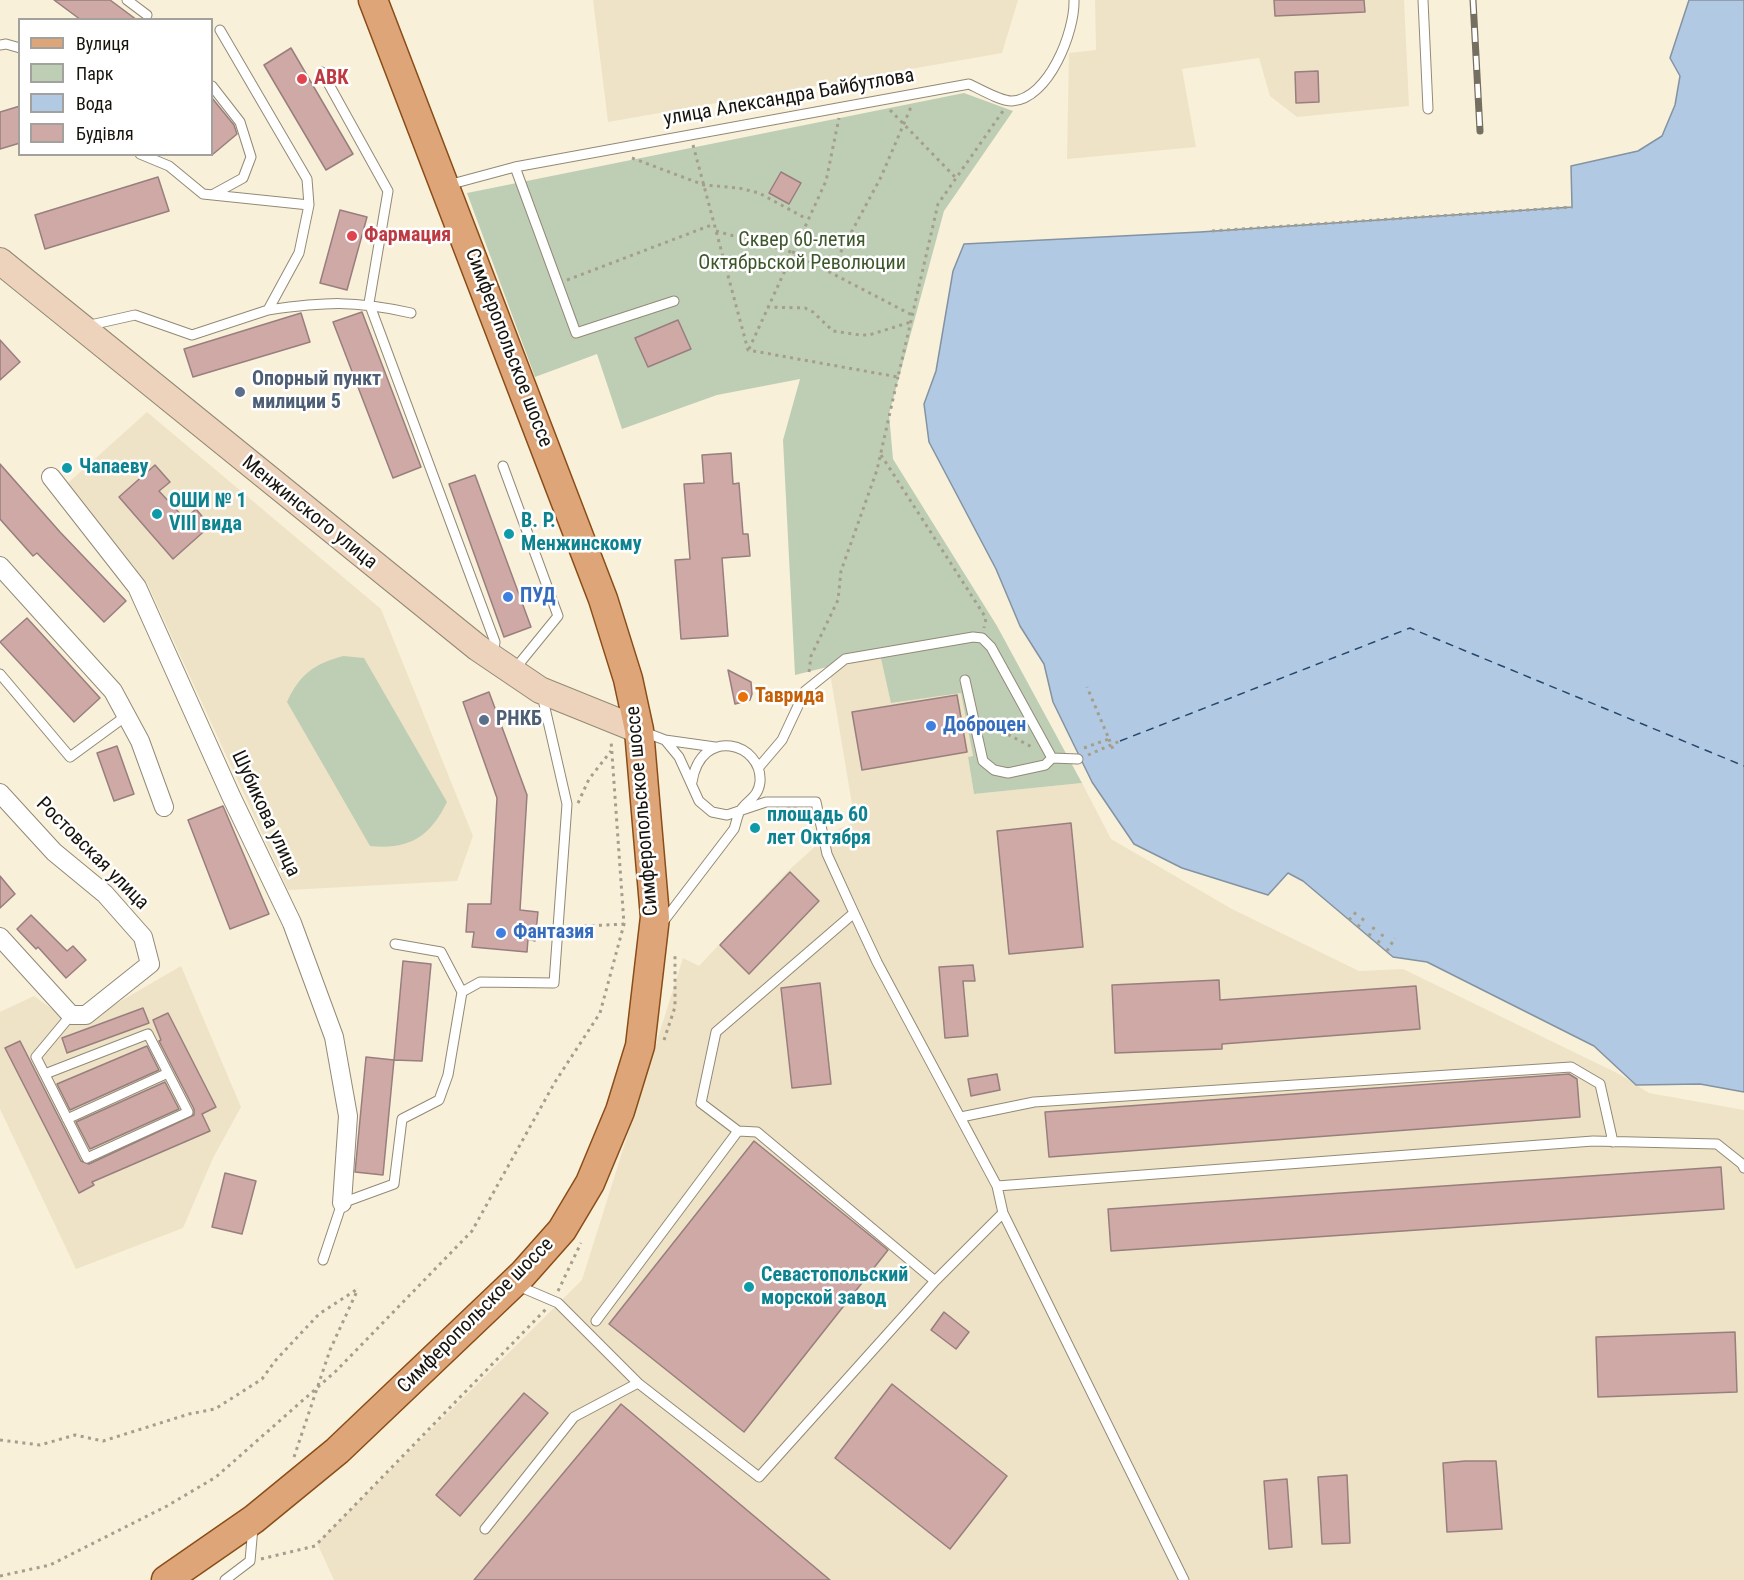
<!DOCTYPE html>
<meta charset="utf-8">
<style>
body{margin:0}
#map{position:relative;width:1744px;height:1580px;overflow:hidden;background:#f9f0da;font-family:"Roboto Condensed",sans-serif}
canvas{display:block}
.legend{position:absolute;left:18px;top:18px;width:195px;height:138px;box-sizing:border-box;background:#fff;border:2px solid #a2a19e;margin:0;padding:8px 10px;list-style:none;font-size:18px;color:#17140d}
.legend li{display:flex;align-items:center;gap:12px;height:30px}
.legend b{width:30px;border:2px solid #a2a19e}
</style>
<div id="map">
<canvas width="1744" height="1580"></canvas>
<ul class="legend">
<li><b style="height:8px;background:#dea678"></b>Вулиця</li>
<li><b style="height:16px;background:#beceb5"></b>Парк</li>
<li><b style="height:16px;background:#b1c9e2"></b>Вода</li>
<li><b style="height:16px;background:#cea9a6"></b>Будівля</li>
</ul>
</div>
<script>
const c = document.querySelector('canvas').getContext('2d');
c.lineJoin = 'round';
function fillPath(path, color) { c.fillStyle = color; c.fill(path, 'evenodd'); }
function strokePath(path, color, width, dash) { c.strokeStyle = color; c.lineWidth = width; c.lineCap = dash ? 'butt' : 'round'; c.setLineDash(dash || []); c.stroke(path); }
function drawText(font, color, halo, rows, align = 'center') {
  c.font = font + ' "Roboto Condensed",sans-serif'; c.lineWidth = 5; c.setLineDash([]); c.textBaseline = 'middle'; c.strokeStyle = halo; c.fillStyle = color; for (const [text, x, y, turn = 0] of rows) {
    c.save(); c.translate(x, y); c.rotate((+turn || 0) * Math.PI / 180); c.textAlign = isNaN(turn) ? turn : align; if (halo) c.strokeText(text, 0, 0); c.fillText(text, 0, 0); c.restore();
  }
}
fillPath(new Path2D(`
 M593,0H1018L1002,53L608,122Z
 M1095,0H1404L1409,106L1297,117L1270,96L1259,58L1182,69L1196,147L1067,159L1069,53L1096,50Z
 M147,412L381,609L473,836L457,881L288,890L147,583L68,483Z
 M881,654L892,703L961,692L973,756L968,757L974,794L1082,783L1111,839L1232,909L1359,971L1403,969L1619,1074L1649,1093L1744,1110V1580H334L317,1543L582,1280L683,958L699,966L789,870L830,833L855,822L829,667Z
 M181,966L241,1107L213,1158L183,1228L76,1269L0,1109V1012L34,996L70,1022L83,1023Z`), '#eee3c6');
fillPath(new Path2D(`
 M964,93L1013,111L944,211L889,414L893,459L997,626L1082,783L974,794L968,757L973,756L961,693L891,703L880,654L795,675L783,440L800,379L717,395L622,429L597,354L535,377L467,193Z
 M343,656L364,658L447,802C430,837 409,850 370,846L287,702C300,674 314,664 343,656Z`), '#beceb5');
const water = new Path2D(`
 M1689,0H1744V1092L1700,1084L1636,1085L1594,1046L1427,962L1393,957L1303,881L1288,873L1268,895L1182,868L1134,844L1092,782L1053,702L1044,664L1020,626L996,569L929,442L924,404L936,371L953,271L964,244L1200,232L1572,207L1571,166L1638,151L1662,136L1675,105L1680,76L1670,58Z`);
fillPath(water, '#b1c9e2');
strokePath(water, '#8393a2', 1.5);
strokePath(new Path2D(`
 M1120,741L1410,628L1744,766`), '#26486d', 1.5, [8, 6]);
const building = new Path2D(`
 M54,0H110L137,20H81Z
 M1274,0H1364L1365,12L1275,16Z
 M291,48L353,154L326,170L264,65Z
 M1318,71L1319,102L1296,103L1295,72Z
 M212,98L234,125L237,134L212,155Z
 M20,106V143L0,149V112Z
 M781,172L801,183L789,204L769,193Z
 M158,177L169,211L45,249L35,215Z
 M340,210L367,217L347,290L320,283Z
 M362,312L421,467L393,478L333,322Z
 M301,313L310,342L193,377L184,349Z
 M678,320L691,349L648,367L635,338Z
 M0,340L20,362L0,380Z
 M731,453L733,484L739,483L743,534H748L750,556L722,558L728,636L681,639L675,560L690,559L684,484L704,483L702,455Z
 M0,464L60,532L126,601L104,622L37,553L33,556L0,519Z
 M155,465L170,482L159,491L185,519L196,509L210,526L173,559L119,497Z
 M475,475L531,627L504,637L449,484Z
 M27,618L100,698L74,722L0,642Z
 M728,670L751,682L752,694L750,700L735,704Z
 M489,692L527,795L520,910L538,912L535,941L528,939L527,952L472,947L474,932H466L468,904H491L497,798L463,702Z
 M957,695L967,752L862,770L852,712Z
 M117,746L134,794L114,801L97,753Z
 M223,806L269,914L230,929L188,820Z
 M1071,823L1083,947L1009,954L997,831Z
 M790,872L819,901L749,974L720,945Z
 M0,876L15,894L0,908Z
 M31,915L67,951L73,946L86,960L66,978L38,947L36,949L17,929Z
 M403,961L431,964L422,1061L394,1060Z
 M973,965L975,981H963L968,1036L945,1038L939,967Z
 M1219,980L1220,1000L1416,986L1420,1029L1222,1044V1049L1115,1053L1112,985Z
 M820,983L831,1084L792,1088L781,988Z
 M143,1008L149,1023L67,1053L62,1038Z
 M168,1013L216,1107L202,1114L210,1131L92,1182L94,1185L79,1193L5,1048L20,1041L81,1161L89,1164L194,1115V1109L159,1041L161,1040L153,1020Z
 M147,1046L159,1070L70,1110L57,1084Z
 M366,1057L394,1060L383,1175L355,1172Z
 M997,1074L1000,1090L971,1096L968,1079Z
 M1569,1074L1577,1079L1580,1117L1049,1157L1045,1112Z
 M165,1082L179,1109L90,1149L76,1122Z
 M754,1141L888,1250L744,1432L609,1324Z
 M1721,1167L1724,1209L1111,1251L1108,1209Z
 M225,1173L256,1181L242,1234L212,1227Z
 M944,1312L969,1332L956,1349L931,1330Z
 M1735,1332L1737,1392L1598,1397L1596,1337Z
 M892,1384L1007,1476L950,1549L835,1458Z
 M524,1393L548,1413L460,1516L436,1495Z
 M621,1404L830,1580H474Z
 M1465,1461H1496L1502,1529L1447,1532L1443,1463Z
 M1347,1475L1350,1543L1322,1544L1318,1477Z
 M1287,1479L1292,1547L1269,1549L1264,1481Z`);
fillPath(building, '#cea9a6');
strokePath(building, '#987f7e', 1.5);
const lane = new Path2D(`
 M127,0L147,15
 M1423,0L1428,109
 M220,30L307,179L309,205
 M0,45L6,44L20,48
 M322,72L388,191L369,303L495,642L493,656
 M212,86L240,122L251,157L243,178L212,195
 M515,167L576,333L674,301
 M448,185L515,167L969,84C980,89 1000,101 1012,101C1049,99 1075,31 1074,0
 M268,310C325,302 354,300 411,313
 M86,326L135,315L192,335L268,310L299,253L309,205L203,194L169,166L140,154
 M503,466L558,616L514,670
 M0,674L70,757L126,716
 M965,680L983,761L994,770L1008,773L1045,765L1052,758
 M644,732L665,740L715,747
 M759,767L782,740L805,691L845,659L973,637L982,638L991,647L1052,758L1078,759
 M663,922L734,829C736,824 737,816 740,811C748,799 758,798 760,782C763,743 701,725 692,782
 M395,944L441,952L462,992
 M45,1074L148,1034L188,1112L87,1158L36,1057L71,1015
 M961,1117L1034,1102L1571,1067L1600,1084L1613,1142
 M67,1119L168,1073
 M738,1131L701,1103L716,1032L854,913
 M997,1186L1593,1141L1717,1144L1742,1164L1744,1168
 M1003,1213L1184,1580
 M323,1260L342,1203L394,1184L402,1119L439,1100L448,1075L462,992L480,982L554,983L567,804L542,695
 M516,1285L558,1303L638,1383
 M596,1321L738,1131L757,1132L935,1281
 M485,1529L574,1417L638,1383L759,1477L935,1281L1003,1213L997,1186L877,962L854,913L827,854L816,802H766L727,815L712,812L699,801L679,757L665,740
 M225,1580L250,1561L253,1527`);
const street = new Path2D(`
 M51,477L137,587L231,796L292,923L334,1037L348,1116L342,1203
 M0,566L113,691L140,741L164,807
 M0,793L54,852L105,894L143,937L150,964L86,1015H71L0,937`);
const secondary = new Path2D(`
 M0,261L478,648L540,690L639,730`);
const primary = new Path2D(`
 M166,1580L254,1519L337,1451L523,1274L562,1230L590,1183L620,1111L640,1046L655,917L639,730L628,679L603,599L373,0`);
strokePath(lane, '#928a76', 11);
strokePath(street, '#928a76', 20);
strokePath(secondary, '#928a76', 28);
strokePath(primary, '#8a4d18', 31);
strokePath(new Path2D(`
 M890,110L956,178
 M693,145L748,350L898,377L938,204L1003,111
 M632,158L704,185L739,188L759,193L807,219
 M716,231L791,252L912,315
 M1212,231L1573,207
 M830,272L881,177L911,107
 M567,280L714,224
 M767,307L805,308L813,312L833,331L860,335H869L911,322
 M749,349L826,181L839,118
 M881,455L986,618L984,628
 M809,672L811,656L838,600L841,571L877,470L898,377
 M988,724L1032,747
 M1109,739L1114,752
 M1084,748L1109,739L1087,687
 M1088,755L1120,741
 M578,803L589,779L611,751
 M1349,920L1357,911
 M569,927L624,924
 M1358,927L1365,916
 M1369,936L1376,924
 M1378,943L1383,934
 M1387,951L1395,938
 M664,1040L675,1007V953
 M558,1291L581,1243
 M0,1440L40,1445L75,1435L103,1441L189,1414L215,1409L262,1379L275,1361L319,1314L359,1288
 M294,1457L330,1350L358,1289
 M261,1559L315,1546L546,1309
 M0,1576L50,1565L167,1506L216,1477L336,1371L472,1231L555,1082L600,1013L624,924L611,740`), '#a59e8d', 3, [3, 4.5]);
strokePath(lane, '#fff', 9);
strokePath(street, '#fff', 18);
strokePath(secondary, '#eed3bc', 26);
strokePath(primary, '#dea678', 28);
const rail = new Path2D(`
 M1473,0L1480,131`);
strokePath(rail, '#756f62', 7);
strokePath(rail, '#fff', 4.5, [14]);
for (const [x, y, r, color] of [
 [302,79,6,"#e0444e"],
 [352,236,6,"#e0444e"],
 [240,392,6,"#5c6f8a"],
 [67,468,6,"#0f9aa8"],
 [157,514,6,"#0f9aa8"],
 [509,534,6,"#0f9aa8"],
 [508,597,6,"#3f7fe0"],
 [743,697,6,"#e8710a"],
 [484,720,6,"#5c6f8a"],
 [931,726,6,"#3f7fe0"],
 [755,828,6,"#0f9aa8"],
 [501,933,6,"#3f7fe0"],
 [749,1287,6,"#0f9aa8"]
]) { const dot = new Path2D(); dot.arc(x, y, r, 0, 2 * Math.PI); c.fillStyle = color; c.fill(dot); strokePath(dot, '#fff', 2); }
drawText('bold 20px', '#be3a42', '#fff', [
 ["АВК",314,79],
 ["Фармация",364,236]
], 'left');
drawText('20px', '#17140d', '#fff', [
 ["улица Александра Байбутлова",789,98,-10],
 ["Симферопольское шоссе",508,348,69],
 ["Менжинского улица",309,513,39],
 ["Симферопольское шоссе",643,811,-95],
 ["Шубикова улица",265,814,65],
 ["Ростовская улица",92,854,45],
 ["Симферопольское шоссе",476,1316,-45]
]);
drawText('20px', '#3d562a', '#fff', [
 ["Сквер 60-летия",802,241],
 ["Октябрьской Революции",802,264]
]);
drawText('bold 20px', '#4e5e75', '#fff', [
 ["Опорный пункт",252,380],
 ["милиции 5",252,403],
 ["РНКБ",496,720]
], 'left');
drawText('bold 20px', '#0d838f', '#fff', [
 ["Чапаеву",79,468],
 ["ОШИ № 1",169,502],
 ["VIII вида",169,525],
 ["В. Р.",521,522],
 ["Менжинскому",521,545],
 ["площадь 60",767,816],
 ["лет Октября",767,839],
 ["Севастопольский",761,1276],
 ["морской завод",761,1299]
], 'left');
drawText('bold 20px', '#366cbe', '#fff', [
 ["ПУД",520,597],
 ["Доброцен",943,726],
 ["Фантазия",513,933]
], 'left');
drawText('bold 20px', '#c56008', '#fff', [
 ["Таврида",755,697]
], 'left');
</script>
